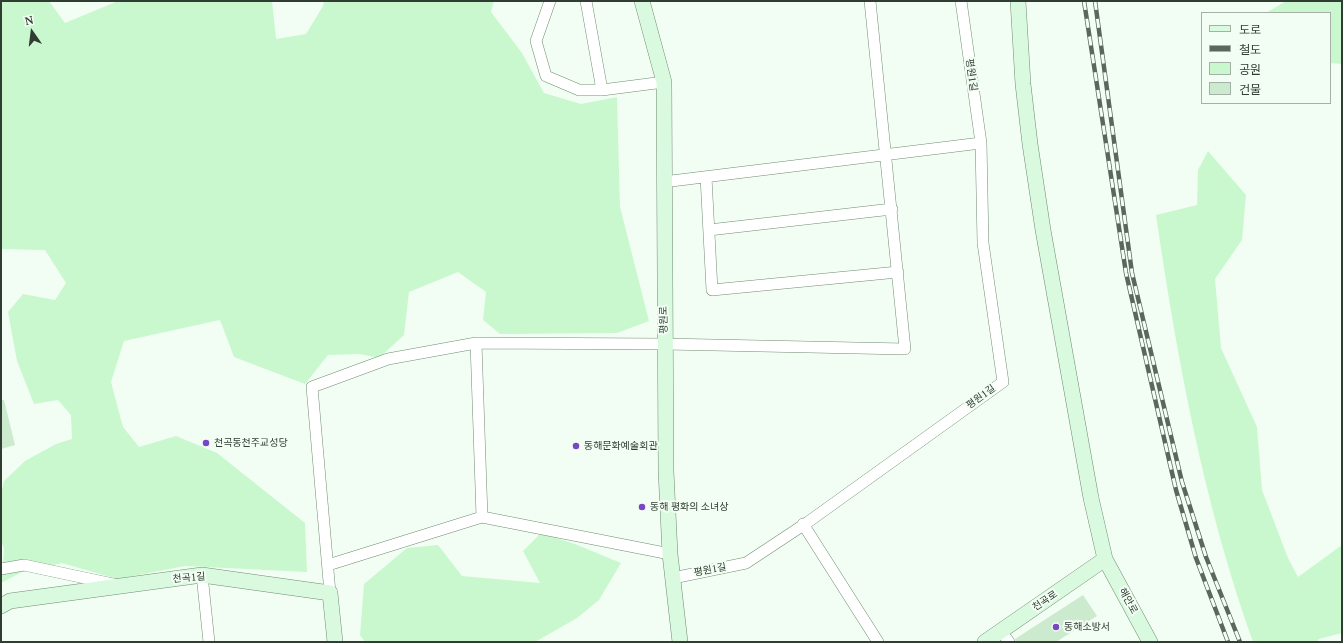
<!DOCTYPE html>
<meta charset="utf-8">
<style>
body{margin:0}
#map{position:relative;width:1343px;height:643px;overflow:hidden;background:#f2fef3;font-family:"PT Serif","Noto Sans KR",serif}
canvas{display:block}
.frame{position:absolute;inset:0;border:2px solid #313d32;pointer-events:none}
.legend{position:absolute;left:1201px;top:12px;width:130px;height:92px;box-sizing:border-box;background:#f2fef3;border:1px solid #a5b1a6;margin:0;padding:5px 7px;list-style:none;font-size:12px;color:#313d32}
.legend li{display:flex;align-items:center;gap:8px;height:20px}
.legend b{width:20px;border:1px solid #a5b1a6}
.north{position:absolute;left:12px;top:12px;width:40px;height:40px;-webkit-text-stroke:3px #f2fef3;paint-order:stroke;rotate:346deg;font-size:11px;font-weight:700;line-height:16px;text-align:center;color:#313d32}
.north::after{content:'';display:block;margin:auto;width:14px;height:18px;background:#313d32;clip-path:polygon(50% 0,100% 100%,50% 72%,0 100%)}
</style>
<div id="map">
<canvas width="1343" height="643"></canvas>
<div class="frame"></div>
<ul class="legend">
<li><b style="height:5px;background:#dafadf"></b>도로</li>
<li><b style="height:5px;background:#5b675c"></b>철도</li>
<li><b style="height:11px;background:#c9f8ce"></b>공원</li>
<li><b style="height:11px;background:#cceace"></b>건물</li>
</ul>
<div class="north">N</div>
</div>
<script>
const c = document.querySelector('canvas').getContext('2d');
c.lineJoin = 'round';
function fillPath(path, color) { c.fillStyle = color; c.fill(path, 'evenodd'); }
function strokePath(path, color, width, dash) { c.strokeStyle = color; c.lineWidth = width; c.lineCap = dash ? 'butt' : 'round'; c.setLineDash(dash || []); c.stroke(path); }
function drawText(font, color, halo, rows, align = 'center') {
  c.font = font + ' "PT Serif","Noto Sans KR",serif'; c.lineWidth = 4; c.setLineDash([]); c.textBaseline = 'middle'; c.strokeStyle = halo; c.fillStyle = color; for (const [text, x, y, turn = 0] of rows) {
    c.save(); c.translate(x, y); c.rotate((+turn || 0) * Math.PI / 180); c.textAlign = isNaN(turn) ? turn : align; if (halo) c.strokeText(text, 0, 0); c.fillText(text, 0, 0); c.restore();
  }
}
fillPath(new Path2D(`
 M1,1H49L65,23L118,1H272L276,39L306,34L323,6L324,1H494L491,12L522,53L544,93L581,104L617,97L620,207L649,321L617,333L500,334L483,320L486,292L458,272L409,292L404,335L379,358L360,354L328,355L305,384L234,357L220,320L124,341L111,382L123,427L139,447L176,436L217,453L305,523L307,572L185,566L117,579L62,563L22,572L1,583V565L3,564L4,549L1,540V493L4,481L25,461L56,444L72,439L71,415L58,400L34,404L17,361L8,312L23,294L55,300L66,283L45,250L1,249Z
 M1286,1H1342V64L1330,63V13H1266Z
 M1208,151L1246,195L1242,240L1215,279L1221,348L1257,427L1262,490L1288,558L1298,577L1342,545V633L1319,639L1317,642H1253C1204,505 1177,359 1156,215L1197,205L1198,170Z
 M541,533L575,544L621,563L599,600L577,618L535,642H365L360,635L364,584L407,548L438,545L462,576L540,583L523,551Z`), '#c9f8ce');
fillPath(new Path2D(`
 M1,400H4L15,445L1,449Z
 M1083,595L1097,616L1056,642H1016L1015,639Z`), '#cceace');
const street = new Path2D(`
 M550,1L536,41L546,76L579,90H602L586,1
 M602,90L664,82
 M706,177L712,290L898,272
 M663,182L981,143
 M709,230L892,209
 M476,343L482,517
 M803,524L878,642
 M328,565L482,517L670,554
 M1,569L24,565L113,584
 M202,575L209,642
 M673,578L746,563L808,522L1003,382L983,243L981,143L961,1
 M330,593L312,387L388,359L476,343L665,344L905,349L870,1
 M1001,631L1009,642`);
const secondary = new Path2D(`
 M642,1L664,82L666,471L670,554L680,642
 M1018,1L1023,84L1030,144L1043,230L1091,498L1105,559L1150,642
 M1,606L10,601L202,575L330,593L335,642
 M985,642L1105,559`);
strokePath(street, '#718c73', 12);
strokePath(secondary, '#718c73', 16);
strokePath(street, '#fff', 11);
strokePath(secondary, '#dafadf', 15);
const rail = new Path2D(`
 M1084,1L1126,273L1176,490L1196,558L1228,642
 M1095,1L1132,273L1182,482L1206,557L1240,642`);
strokePath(rail, '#5b675c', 4.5);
strokePath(rail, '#f2fef3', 3, [9]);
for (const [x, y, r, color] of [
 [206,443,4,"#7748c1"],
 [576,446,4,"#7748c1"],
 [642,507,4,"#7748c1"],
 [1056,627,4,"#7748c1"]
]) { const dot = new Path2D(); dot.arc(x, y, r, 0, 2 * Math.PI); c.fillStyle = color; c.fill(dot); strokePath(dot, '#f2fef3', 1.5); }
drawText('10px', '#313d32', '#f2fef3', [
 ["평원1길",971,75,82],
 ["평원로",664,320,-91],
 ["평원1길",981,397,-36],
 ["평원1길",710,570,-11],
 ["천곡1길",189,578,-5],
 ["천곡로",1045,601,-34],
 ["해안로",1128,601,61]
]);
drawText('10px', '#313d32', '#f2fef3', [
 ["천곡동천주교성당",214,443],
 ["동해문화예술회관",584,446],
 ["동해 평화의 소녀상",650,507],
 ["동해소방서",1064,627]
], 'left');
</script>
